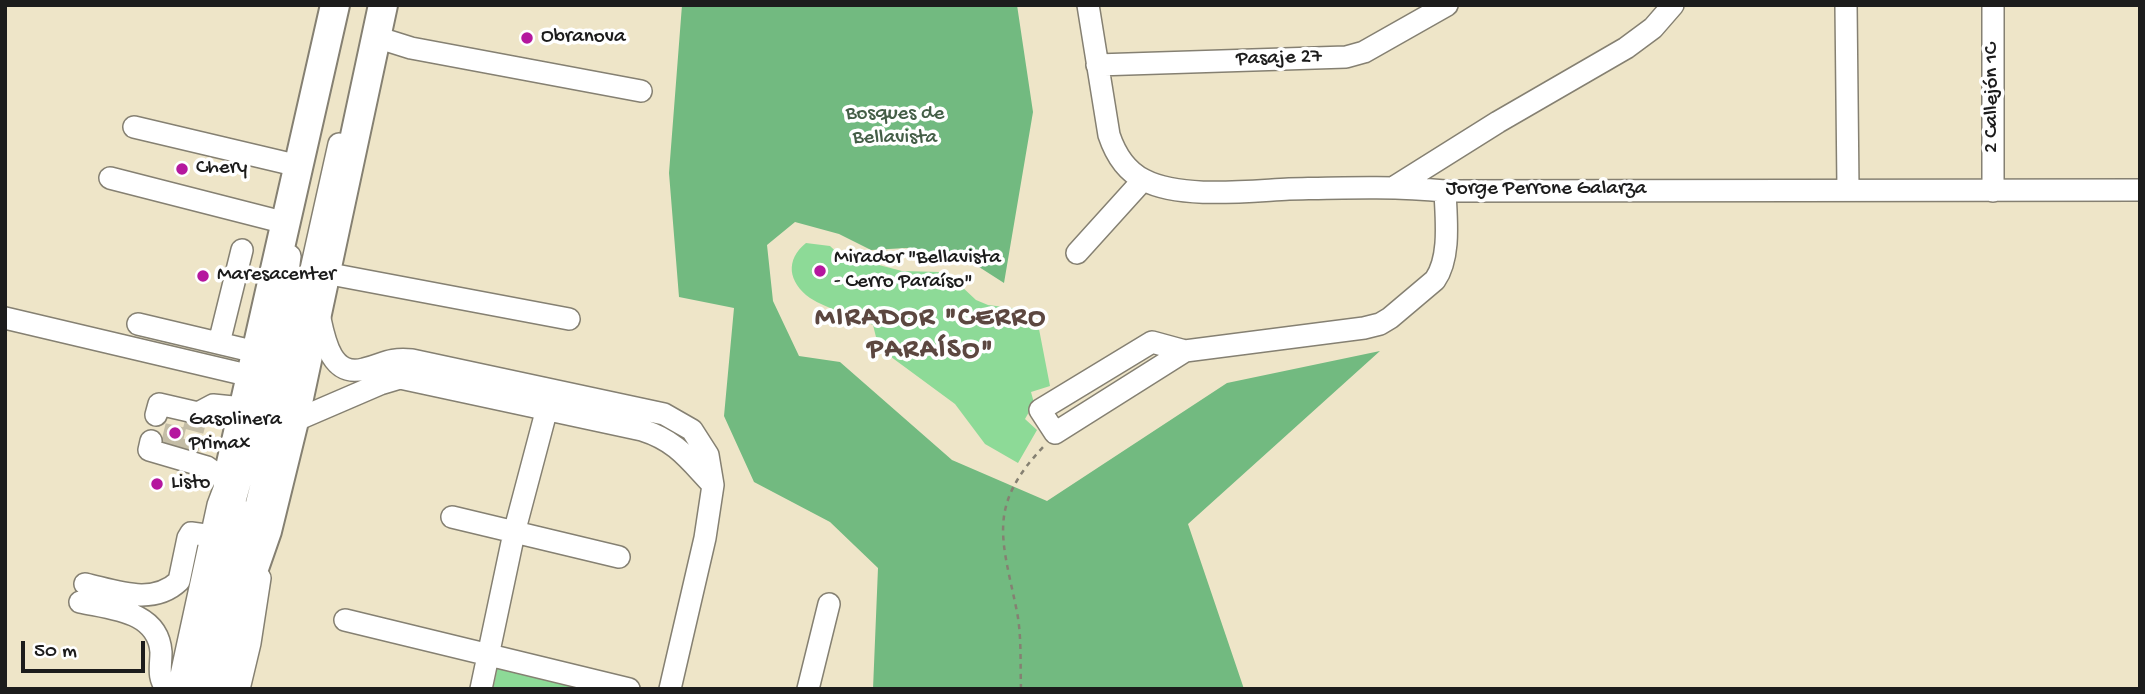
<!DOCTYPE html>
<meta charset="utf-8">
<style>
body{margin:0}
#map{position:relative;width:2145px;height:694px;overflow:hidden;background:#eee5c8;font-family:"Gochi Hand",sans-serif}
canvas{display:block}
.frame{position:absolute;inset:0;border:7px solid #1c1c1c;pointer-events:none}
.scale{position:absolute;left:21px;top:641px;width:124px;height:32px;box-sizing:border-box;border:4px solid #1c1c1c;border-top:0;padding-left:9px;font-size:21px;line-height:24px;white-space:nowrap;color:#1c1c1c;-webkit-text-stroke:5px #fff;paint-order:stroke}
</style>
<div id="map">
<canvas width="2145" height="694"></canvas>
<div class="frame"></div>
<div class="scale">50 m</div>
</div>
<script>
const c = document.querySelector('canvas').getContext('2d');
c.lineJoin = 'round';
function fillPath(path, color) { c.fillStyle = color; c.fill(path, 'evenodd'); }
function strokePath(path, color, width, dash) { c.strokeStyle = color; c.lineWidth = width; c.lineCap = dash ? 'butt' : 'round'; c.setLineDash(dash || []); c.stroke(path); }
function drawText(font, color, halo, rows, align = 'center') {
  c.font = font + ' "Gochi Hand",sans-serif'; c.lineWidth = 7; c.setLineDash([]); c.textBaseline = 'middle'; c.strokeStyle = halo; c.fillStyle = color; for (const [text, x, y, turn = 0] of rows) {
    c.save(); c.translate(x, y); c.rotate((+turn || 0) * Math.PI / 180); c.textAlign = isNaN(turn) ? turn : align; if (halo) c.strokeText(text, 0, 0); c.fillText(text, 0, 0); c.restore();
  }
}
fillPath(new Path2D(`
 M806,243L830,246L843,258L875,264L902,271L939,272L960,285L976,300L988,305L1012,308L1023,313L1032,319L1039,329L1050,386L1031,392L1034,403L1025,419L1037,430L1018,463L985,444L955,404L883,351L877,341L873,325C854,316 827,309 810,298C788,282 785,260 806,243Z
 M498,665L595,689H493Z`), '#8dda97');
fillPath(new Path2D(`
 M682,5H1017L1033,112L1004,283L965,258L906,248L871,250L839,234L795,222L767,245L773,301L799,356L840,362L952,460L1047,501L1227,383L1380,351L1188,524L1244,689H873L878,568L830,522L754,482L724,416L734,308L679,297L669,173Z`), '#72ba80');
strokePath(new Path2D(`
 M171,446L177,421
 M185,461L198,413`), '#c4bda6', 21, [21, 10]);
const minor = new Path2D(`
 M1088,5L1109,135C1115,153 1126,171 1144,180C1180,199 1248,191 1289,189C1341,188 1393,186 1445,191L2140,190
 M1846,5L1848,189
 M376,37L411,48L641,91
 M1097,65L1346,57L1364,52L1447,5
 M134,127L299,166
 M110,178L286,223
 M1396,186L1498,122L1626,48L1653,28L1673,5
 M1993,191V5
 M1077,253L1143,180
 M325,273L569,319
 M319,314C324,337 330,378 364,369C385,364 387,358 412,360L664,414L692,430L708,455L713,485L705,538L670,689
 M5,318L251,376
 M138,324L256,352
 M219,343L242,250
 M1185,351L1055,433L1040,410L1152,342L1185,351L1364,328L1380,324L1390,318L1435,280C1451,257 1446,218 1445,191
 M156,415L159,404L198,413L213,405L243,408
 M294,421L380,384L400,378L642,430C677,441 689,460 713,485
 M151,441L149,450L207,467L227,481L218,505L178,689
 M236,497L260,412L284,303L290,256
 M452,517L619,557
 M85,584C116,591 153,606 179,581L188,538L191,533L213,536
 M235,590L278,417L339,144
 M80,602C112,609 158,611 161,652C161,667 157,677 167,689
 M345,620L629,689
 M239,689L250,643L260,578
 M481,689L514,533L550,397
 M808,689L829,604`);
const major = new Path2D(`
 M196,689L233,508L227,481L335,5
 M219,689L229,640L267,531L294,421L383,5`);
strokePath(minor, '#858072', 24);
strokePath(major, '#858072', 32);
strokePath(new Path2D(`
 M1021,689C1020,661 1022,634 1016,607C1001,536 988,505 1044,446`), '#858072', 2.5, [5, 5]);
strokePath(minor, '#fff', 21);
strokePath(major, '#fff', 28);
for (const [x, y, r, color] of [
 [527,38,7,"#b5179e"],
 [182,169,7,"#b5179e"],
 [820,271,7,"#b5179e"],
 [203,276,7,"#b5179e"],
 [175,433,7,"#b5179e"],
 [157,484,7,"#b5179e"]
]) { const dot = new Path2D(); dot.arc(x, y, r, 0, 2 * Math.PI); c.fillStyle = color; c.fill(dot); strokePath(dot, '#fff', 2.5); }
drawText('21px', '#1c1c1c', '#fff', [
 ["Obranova",541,38],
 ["Chery",196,169],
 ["Mirador \"Bellavista",834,259],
 ["- Cerro Paraíso\"",834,283],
 ["Maresacenter",217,276],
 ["Gasolinera",189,421],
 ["Primax",189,445],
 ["Listo",171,484]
], 'left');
drawText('21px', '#1c1c1c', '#fff', [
 ["Pasaje 27",1279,59,-2],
 ["2 Callejón 1C",1993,98,-90],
 ["Jorge Perrone Galarza",1546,190]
]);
drawText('21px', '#445e47', '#fff', [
 ["Bosques de",895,115],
 ["Bellavista",895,139]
]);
c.letterSpacing = '2px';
drawText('bold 28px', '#5c4740', '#fff', [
 ["MIRADOR \"CERRO",931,320],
 ["PARAÍSO\"",931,352]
]);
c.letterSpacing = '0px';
</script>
